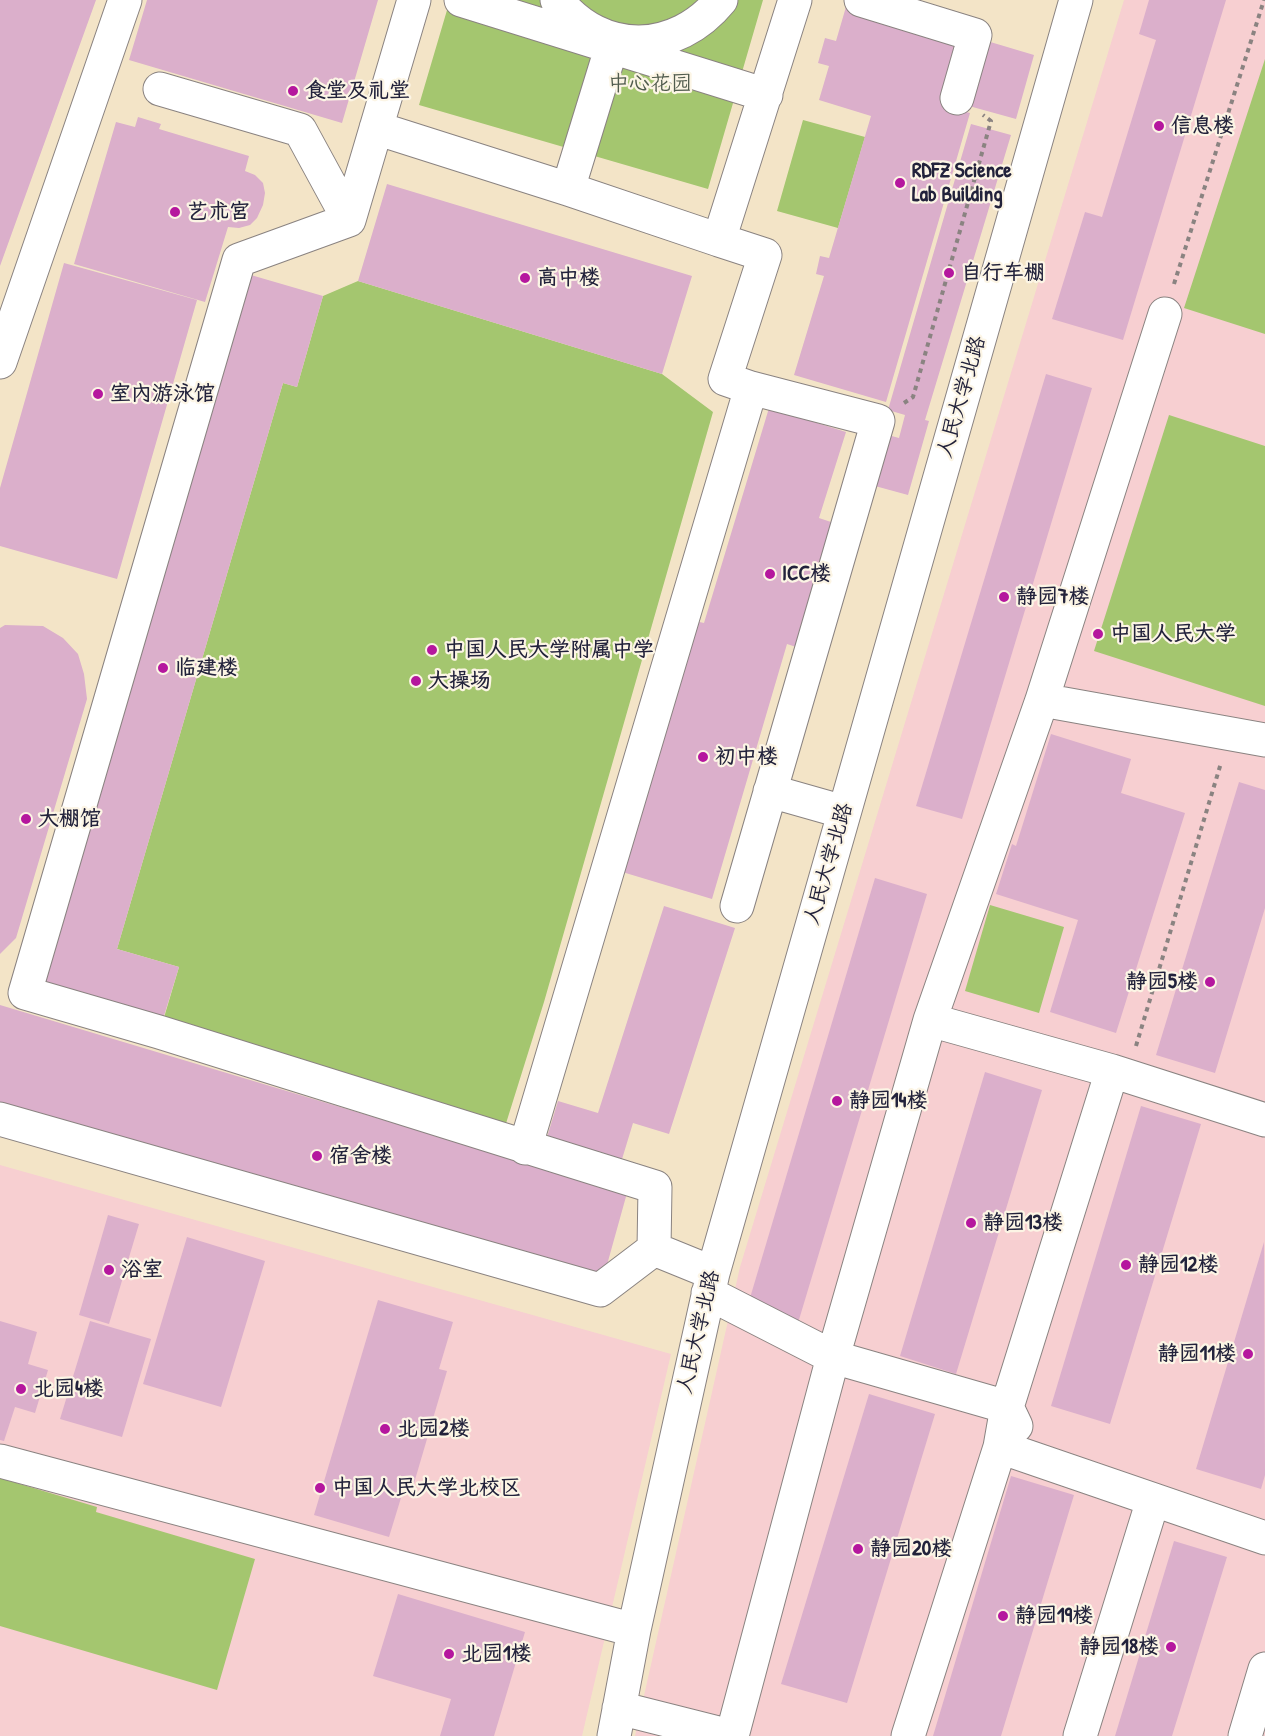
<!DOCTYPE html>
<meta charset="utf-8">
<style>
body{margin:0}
canvas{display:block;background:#f3e4c7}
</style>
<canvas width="1265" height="1736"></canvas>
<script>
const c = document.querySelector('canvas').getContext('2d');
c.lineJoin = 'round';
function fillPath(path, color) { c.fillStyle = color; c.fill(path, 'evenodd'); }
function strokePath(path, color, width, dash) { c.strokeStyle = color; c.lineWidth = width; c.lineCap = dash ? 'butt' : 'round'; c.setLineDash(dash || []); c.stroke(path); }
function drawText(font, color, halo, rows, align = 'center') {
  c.font = font + ' "Patrick Hand","LXGW WenKai TC",sans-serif'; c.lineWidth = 4.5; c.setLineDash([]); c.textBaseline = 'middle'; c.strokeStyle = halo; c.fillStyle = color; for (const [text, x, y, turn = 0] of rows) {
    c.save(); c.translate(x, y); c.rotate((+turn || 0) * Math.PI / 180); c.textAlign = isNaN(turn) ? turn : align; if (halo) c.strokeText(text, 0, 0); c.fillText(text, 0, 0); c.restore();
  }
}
fillPath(new Path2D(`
 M1124,0H1265V1736H635L740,1267Z
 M0,1165L671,1354L582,1736H0Z`), '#f7cfd1');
fillPath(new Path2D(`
 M450,0H763L708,189L419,105Z
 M1265,59V334L1184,308Z
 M803,120L865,137L838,228L777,211Z
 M358,281L662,374L713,412L544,1002L503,1133L160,1031L179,967L117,949L283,383L297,387L323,296Z
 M1169,415L1265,446V706L1094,651Z
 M990,905L1064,927L1039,1013L965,991Z
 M0,1478L97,1507L96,1512L255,1559L217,1690L0,1626Z`), '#a4c66f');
fillPath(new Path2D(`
 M0,0H96L0,266Z
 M147,0H378L342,123L129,60Z
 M848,0L966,28L943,105L970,113L886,402L794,375L824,276L816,274L820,256L829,258L871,116L819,100L829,66L818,63L825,38L836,41Z
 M1149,0H1226L1123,340L1052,319L1085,212L1102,217L1156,40L1139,34Z
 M987,41L1034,55L1016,119L969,106Z
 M138,117L161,124L159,129L249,156L245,171L255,175L263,183L265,193L263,205L257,218L250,225L239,228L228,227L205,302L74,264L116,122L135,127Z
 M971,124L1011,135L925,420L929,421L908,495L875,486L888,435L899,438L905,415L888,410Z
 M387,184L692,276L662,374L358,281Z
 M64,263L197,300L117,579L0,546V488Z
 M244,273L323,296L297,387L283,383L117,949L179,967L159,1032L31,994Z
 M1046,374L1092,388L962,819L916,806Z
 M769,408L846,432L819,518L837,524L799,648L787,644L712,899L619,871L695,621L704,623Z
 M5,625L43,626L63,638L78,654L84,674L87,699L16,938L0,954V628Z
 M1051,734L1131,759L1121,793L1185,813L1116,1033L1050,1012L1078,920L996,894L1012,844L1016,846Z
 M1239,782L1265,790V908L1215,1073L1156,1055Z
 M875,878L927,894L798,1323L747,1308Z
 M664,906L735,928L669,1134L633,1123L619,1169L544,1147L558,1101L598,1113Z
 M0,1005L627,1193L600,1290L0,1119Z
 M985,1072L1042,1090L956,1374L900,1356Z
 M1141,1106L1201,1124L1110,1424L1051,1406Z
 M108,1215L139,1224L109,1324L79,1315Z
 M187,1237L265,1261L221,1407L143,1384Z
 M1264,1242L1265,1475L1261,1489L1196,1469Z
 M378,1300L453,1322L439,1369L447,1371L412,1490L404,1488L389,1537L314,1515Z
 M0,1321L37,1332L28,1364L48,1370L35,1413L15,1407L4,1441L0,1440Z
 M90,1321L151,1339L122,1437L60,1419Z
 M869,1394L935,1414L847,1703L781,1684Z
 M1011,1476L1074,1495L1001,1736H933Z
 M1174,1541L1227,1557L1172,1736H1115Z
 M398,1594L525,1632L494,1736H440L451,1699L373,1676Z`), '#dbafcb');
const minor = new Path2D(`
 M414,0L349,220L239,260L25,993L159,1032L655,1187L654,1249L713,1273
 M461,0L766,95
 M557,0C602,57 676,55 721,0
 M861,0L975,35L957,98
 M160,89L300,130L349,220
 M376,128L568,189L719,240L795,0
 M568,189L614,39
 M0,362L125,0
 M1042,700L1265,740
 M770,791L844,812
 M737,906L878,421L751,388
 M930,1020L1112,1071L1265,1120
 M0,1119L600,1290L654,1249
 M525,1148L751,388L725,379L765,255L719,240
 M708,1293L833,1357L1007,1407L1000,1447L1265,1538
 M1016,1426L1007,1407L1112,1071
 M0,1461L634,1630
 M619,1708L730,1736
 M614,1736L634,1630L713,1273L1076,0
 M732,1736L833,1357L930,1020L1042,700L1165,314
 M908,1736L1000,1447
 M1080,1736L1153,1500
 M1245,1736L1265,1669`);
strokePath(minor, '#8a8381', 35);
strokePath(new Path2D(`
 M1174,284L1264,0
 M904,403L913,397L991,121L983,115
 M1136,1046L1221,763`), '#8a8381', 4, [4.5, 4.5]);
strokePath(minor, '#fff', 33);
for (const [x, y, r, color] of [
 [293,91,6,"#b5179e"],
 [1159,126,6,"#b5179e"],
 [900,183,6,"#b5179e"],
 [175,212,6,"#b5179e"],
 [949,273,6,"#b5179e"],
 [525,278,6,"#b5179e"],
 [98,394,6,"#b5179e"],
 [770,574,6,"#b5179e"],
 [1004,597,6,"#b5179e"],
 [1098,634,6,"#b5179e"],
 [432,650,6,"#b5179e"],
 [163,668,6,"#b5179e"],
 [416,681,6,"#b5179e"],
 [703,757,6,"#b5179e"],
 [26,819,6,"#b5179e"],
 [1210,982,6,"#b5179e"],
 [837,1101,6,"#b5179e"],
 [317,1156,6,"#b5179e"],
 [971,1223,6,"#b5179e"],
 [1126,1265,6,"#b5179e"],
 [109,1270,6,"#b5179e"],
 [1248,1354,6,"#b5179e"],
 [21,1389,6,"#b5179e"],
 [385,1429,6,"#b5179e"],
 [320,1488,6,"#b5179e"],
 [858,1549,6,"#b5179e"],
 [1003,1616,6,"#b5179e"],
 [1171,1647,6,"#b5179e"],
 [449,1654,6,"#b5179e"]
]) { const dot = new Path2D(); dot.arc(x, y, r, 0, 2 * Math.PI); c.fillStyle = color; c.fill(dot); strokePath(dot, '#fcf5e5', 2); }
drawText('21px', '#505b4d', '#fcf5e5', [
 ["中心花园",650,84]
]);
drawText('bold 21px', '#22223b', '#fcf5e5', [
 ["食堂及礼堂",305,91],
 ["信息楼",1171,126],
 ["RDFZ Science",912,171],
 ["Lab Building",912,195],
 ["艺术宫",187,212],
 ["自行车棚",961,273],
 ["高中楼",537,278],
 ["室内游泳馆",110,394],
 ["ICC楼",782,574],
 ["静园7楼",1016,597],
 ["中国人民大学",1110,634],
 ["中国人民大学附属中学",444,650],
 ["临建楼",175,668],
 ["大操场",428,681],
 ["初中楼",715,757],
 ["大棚馆",38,819],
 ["静园5楼",1198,982,"right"],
 ["静园14楼",849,1101],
 ["宿舍楼",329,1156],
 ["静园13楼",983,1223],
 ["静园12楼",1138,1265],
 ["浴室",121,1270],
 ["静园11楼",1236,1354,"right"],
 ["北园4楼",33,1389],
 ["北园2楼",397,1429],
 ["中国人民大学北校区",332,1488],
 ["静园20楼",870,1549],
 ["静园19楼",1015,1616],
 ["静园18楼",1159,1647,"right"],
 ["北园1楼",461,1654]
], 'left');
drawText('21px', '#22223b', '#fcf5e5', [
 ["人民大学北路",962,397,-74],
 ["人民大学北路",829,864,-74],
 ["人民大学北路",699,1332,-77]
]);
</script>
